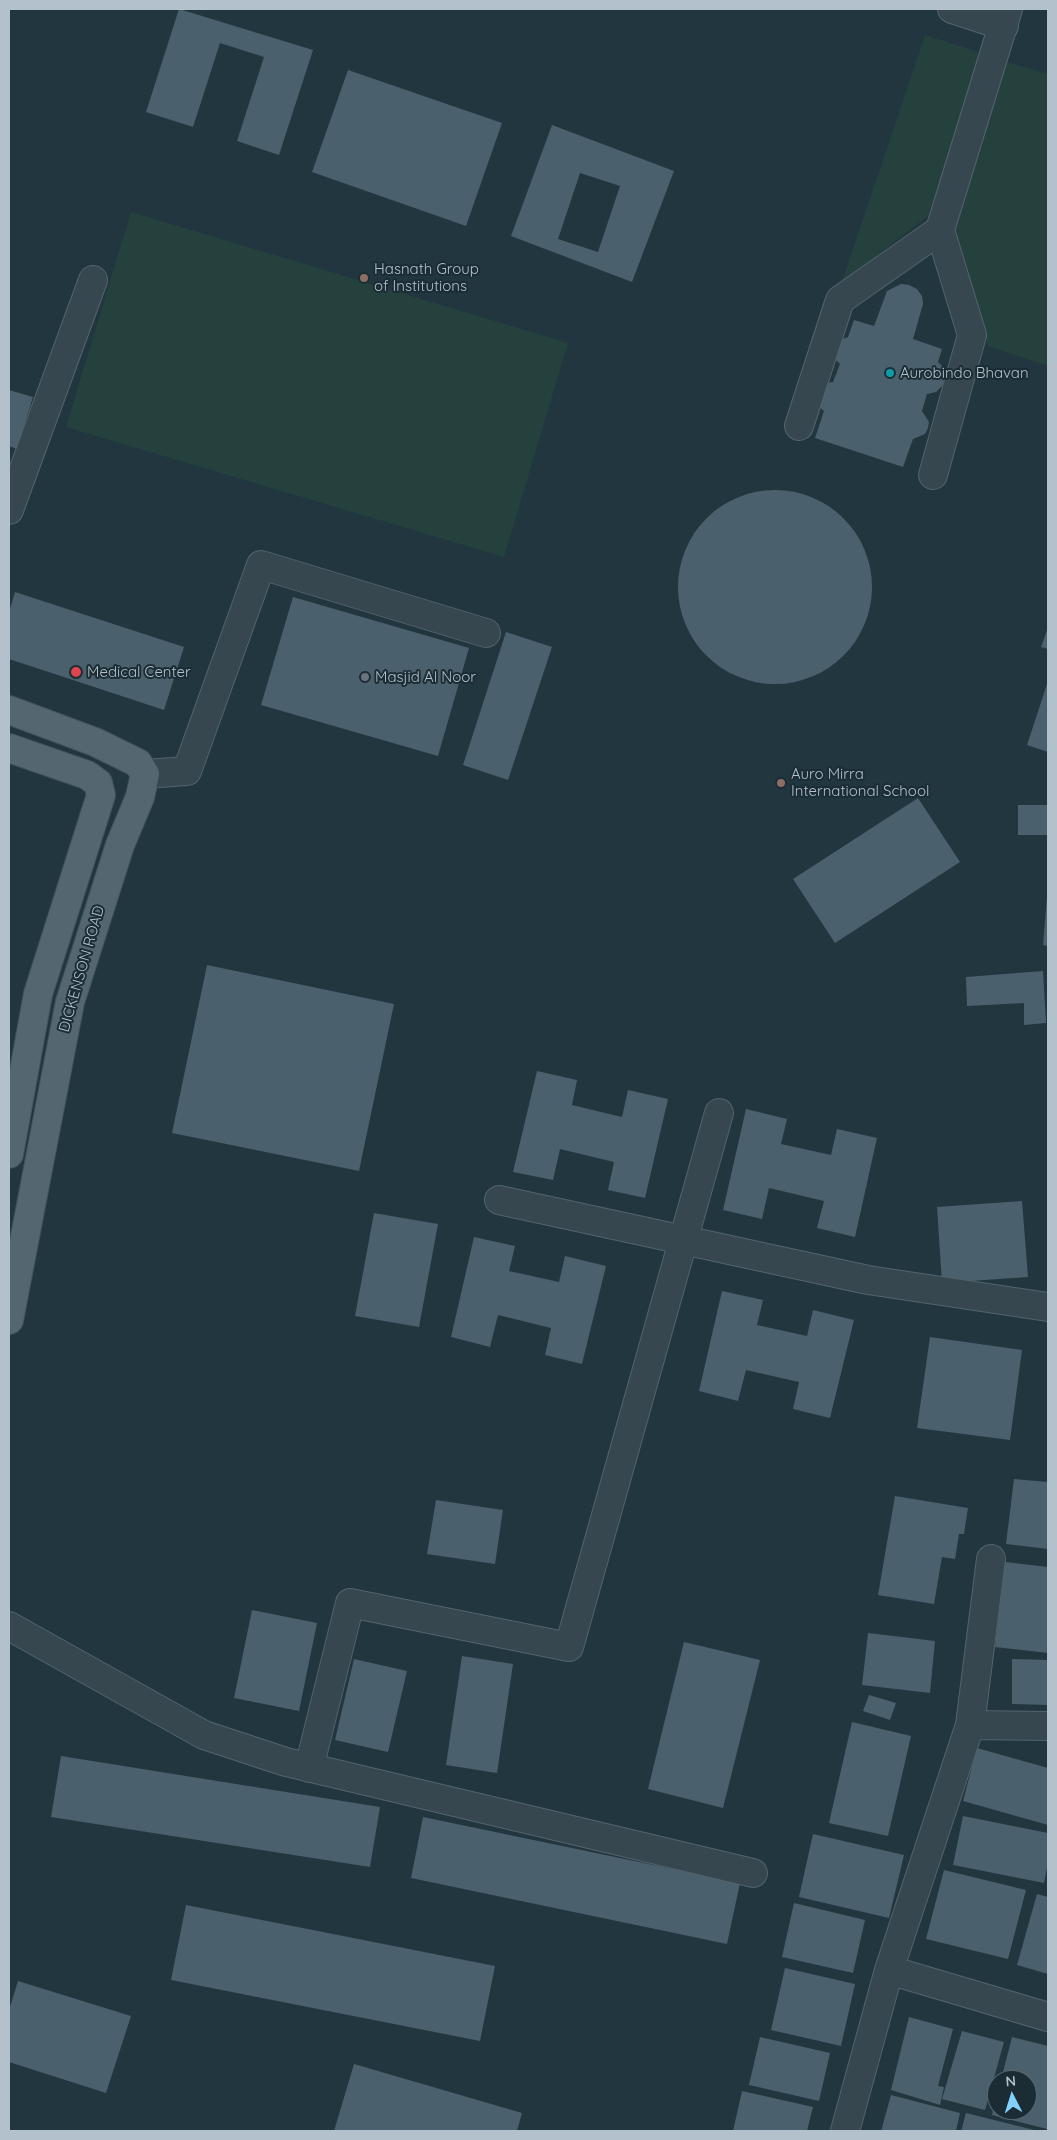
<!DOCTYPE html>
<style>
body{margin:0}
#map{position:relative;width:1057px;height:2140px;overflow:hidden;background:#223640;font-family:Quicksand,sans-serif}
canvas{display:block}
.frame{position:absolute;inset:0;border:10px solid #b2c1cb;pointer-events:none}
.north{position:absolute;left:987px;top:2070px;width:50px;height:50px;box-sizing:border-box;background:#1b2c35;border:1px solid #576871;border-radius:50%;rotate:355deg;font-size:14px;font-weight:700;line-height:20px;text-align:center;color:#b2c1cb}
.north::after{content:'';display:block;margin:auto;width:18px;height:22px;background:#83d0ff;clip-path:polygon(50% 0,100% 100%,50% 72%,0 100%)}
</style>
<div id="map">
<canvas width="1057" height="2140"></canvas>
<div class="frame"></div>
<div class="north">N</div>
</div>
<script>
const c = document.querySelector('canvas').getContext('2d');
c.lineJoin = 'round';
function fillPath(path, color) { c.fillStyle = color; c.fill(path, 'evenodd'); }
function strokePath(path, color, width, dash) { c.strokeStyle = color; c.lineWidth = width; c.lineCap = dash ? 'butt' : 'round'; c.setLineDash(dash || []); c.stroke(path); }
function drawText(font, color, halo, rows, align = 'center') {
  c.font = font + ' Quicksand,sans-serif'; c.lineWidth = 4; c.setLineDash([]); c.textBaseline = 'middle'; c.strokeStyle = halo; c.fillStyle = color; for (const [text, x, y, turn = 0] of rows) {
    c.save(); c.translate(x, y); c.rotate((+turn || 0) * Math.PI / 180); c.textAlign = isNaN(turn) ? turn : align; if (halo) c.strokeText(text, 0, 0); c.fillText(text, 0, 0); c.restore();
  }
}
fillPath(new Path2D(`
 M925,35L982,53L928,216L842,282Z
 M1007,62L1048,74V366L988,346L956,230Z
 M131,212L568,343L504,557L66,427Z`), '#24413e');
fillPath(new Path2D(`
 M179,9L313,50L279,155L237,141L264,57L220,43L193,127L146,112Z
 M348,70L502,123L466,226L312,172Z
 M552,125L674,171L632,282L511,236ZM580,173L620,186L598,252L558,239Z
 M901,284L909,285L917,289L922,296L923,304L913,339L942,349L938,362L944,368L945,377L942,386L936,392L927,394L922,411L929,422L928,428L925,434L913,439L903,467L815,438L824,411L818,406L826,383L833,382L840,364L835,359L838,341L848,337L854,320L874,326L887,291Z
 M9,390L33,397L17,449L9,446Z
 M678 587a97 97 0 1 1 194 0a97 97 0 1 1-194 0Z
 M15,592L184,647L164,710L9,659V612Z
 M293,597L469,648L438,756L261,705Z
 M1048,627V649L1041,647Z
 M506,632L552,647L508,780L463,765Z
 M1048,681V752L1027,745Z
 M918,798L960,862L835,943L793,879Z
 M1018,805H1048V835H1018Z
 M1047,897H1048V946L1043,945Z
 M207,965L394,1004L359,1171L172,1133Z
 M1043,971L1046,1023L1024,1025V1003L967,1006L966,977Z
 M537,1071L577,1080L572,1105L622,1117L628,1090L668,1099L645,1198L608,1190L614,1162L560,1149L553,1180L513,1172Z
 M746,1109L787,1119L781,1144L831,1155L837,1129L877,1138L855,1237L817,1228L824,1201L769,1188L762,1219L723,1210Z
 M1022,1201L1028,1277L942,1283L937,1207Z
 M374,1213L438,1224L419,1327L355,1316Z
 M474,1237L515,1246L509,1271L559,1282L565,1256L606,1266L582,1364L545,1355L551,1328L498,1315L490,1347L451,1337Z
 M722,1291L763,1300L757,1325L807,1336L813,1310L854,1320L830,1418L793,1409L799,1382L746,1370L738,1401L699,1391Z
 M930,1337L1022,1350L1010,1440L917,1428Z
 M1014,1479L1048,1482V1549L1006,1544Z
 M895,1496L968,1508L964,1534H959L955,1559L942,1557L934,1604L878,1595Z
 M436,1500L503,1510L495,1564L427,1554Z
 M1005,1562L1048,1567V1653L995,1647Z
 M252,1610L317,1623L299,1711L234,1698Z
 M868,1633L935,1641L930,1693L862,1685Z
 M684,1642L760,1660L723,1808L648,1789Z
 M462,1656L513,1664L497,1773L446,1765Z
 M354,1659L407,1671L388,1752L335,1740Z
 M1012,1659L1048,1660V1705L1012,1704Z
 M869,1695L896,1703L890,1720L863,1711Z
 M852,1722L911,1736L888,1836L829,1823Z
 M977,1748L1048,1768V1825L963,1801Z
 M61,1756L380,1807L370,1867L51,1817Z
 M963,1816L1048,1833V1863L1044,1883L953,1865Z
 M423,1817L740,1883L727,1944L411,1878Z
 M813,1834L904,1855L889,1918L799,1897Z
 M944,1870L1026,1890L1008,1959L926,1939Z
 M1037,1894L1048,1897V1974L1017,1965Z
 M794,1903L865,1920L853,1973L782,1957Z
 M186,1905L495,1966L480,2041L171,1980Z
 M785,1968L855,1984L841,2046L771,2030Z
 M18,1981L131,2016L106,2093L9,2062V2010Z
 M909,2017L953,2029L938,2086L944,2087L940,2105L891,2090Z
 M962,2031L1004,2042L985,2110L942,2099Z
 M760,2037L830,2053L819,2101L749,2085Z
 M1012,2037L1048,2046L1047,2129L992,2115L996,2098L997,2110H1027V2080H1001Z
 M354,2064L522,2113L517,2131H334Z
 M742,2091L813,2107L807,2131H733Z
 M891,2095L960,2113L956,2131H881Z
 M966,2113L1038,2131H961Z`), '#4a606c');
const minor = new Path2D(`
 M952,9L1004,26
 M799,426L840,300L940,230L1008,9
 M933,475L972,335L940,230
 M9,510L93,280
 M145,774L187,771L261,565L486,633
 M499,1200L868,1280L1048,1307
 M9,1626L204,1735L286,1762L753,1873
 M970,1725L1048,1726
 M309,1768L350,1603L569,1647L719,1113
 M889,1970L1048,2017
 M845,2131L889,1970L970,1725L991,1559`);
const major = new Path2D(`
 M9,710L95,742L138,763L145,774L140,797L120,845L70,1002L9,1320
 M9,748L87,775L98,783L101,795L38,994L9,1154`);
strokePath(minor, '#54646e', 30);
strokePath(major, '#42535c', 30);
strokePath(minor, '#364750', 28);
strokePath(major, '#546670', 28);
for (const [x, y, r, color] of [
 [364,278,5,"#8d6e63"],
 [890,373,5,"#0f9aa8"],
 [76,672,6,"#e0444e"],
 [365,677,5,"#6b7280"],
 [781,783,5,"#8d6e63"]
]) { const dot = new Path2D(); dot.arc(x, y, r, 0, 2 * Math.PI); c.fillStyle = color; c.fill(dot); strokePath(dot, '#1b2c35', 2); }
drawText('15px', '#b2c1cb', '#1b2c35', [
 ["Hasnath Group",374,269],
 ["of Institutions",374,286],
 ["Aurobindo Bhavan",900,373],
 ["Medical Center",87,672],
 ["Masjid Al Noor",375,677],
 ["Auro Mirra",791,774],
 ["International School",791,791]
], 'left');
drawText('15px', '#b2c1cb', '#1b2c35', [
 ["DICKENSON ROAD",82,969,-74]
]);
</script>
